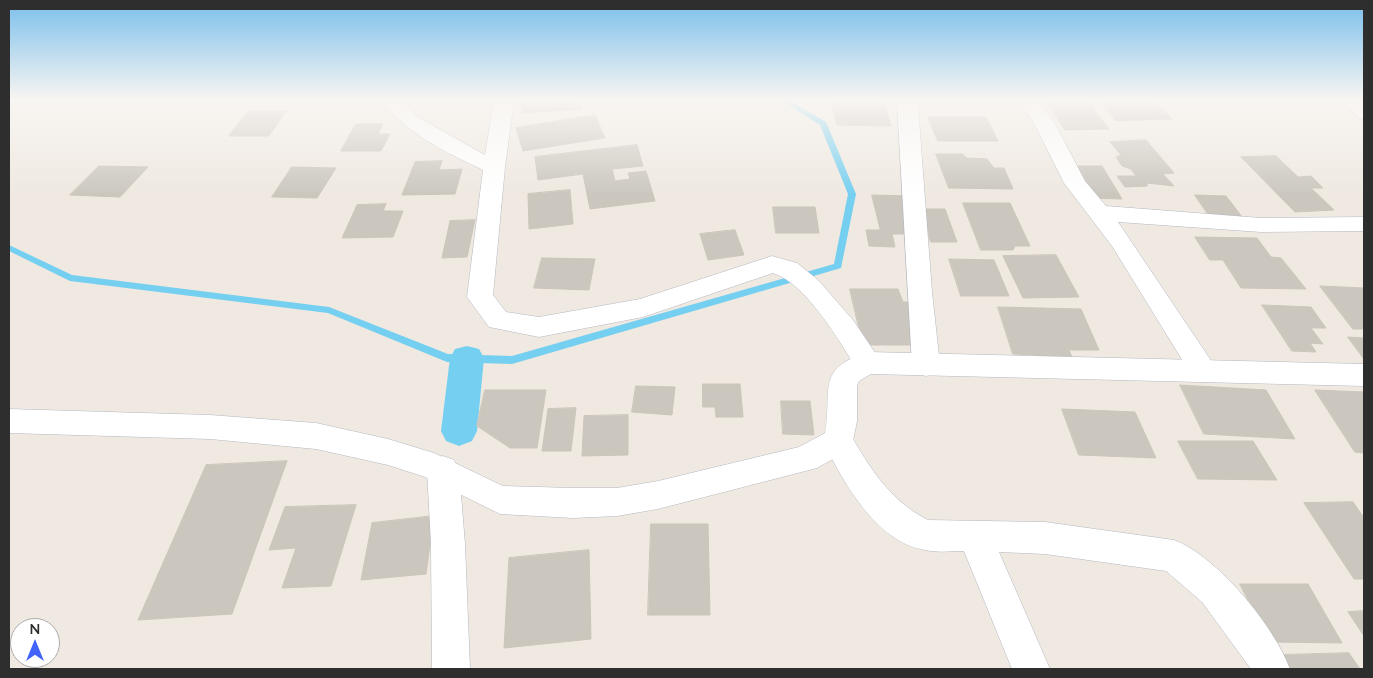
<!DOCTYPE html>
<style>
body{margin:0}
#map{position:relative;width:1373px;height:678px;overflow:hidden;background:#efe9e1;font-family:Lato,sans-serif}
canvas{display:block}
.frame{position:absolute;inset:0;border:10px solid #2e2e2e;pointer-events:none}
.north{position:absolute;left:10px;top:618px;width:50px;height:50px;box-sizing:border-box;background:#fff;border:1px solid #ababab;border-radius:50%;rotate:0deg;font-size:14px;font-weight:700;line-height:20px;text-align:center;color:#2e2e2e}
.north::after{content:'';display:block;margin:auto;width:18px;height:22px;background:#4264fb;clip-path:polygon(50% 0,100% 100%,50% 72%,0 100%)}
</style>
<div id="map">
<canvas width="1373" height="678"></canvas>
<div class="frame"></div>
<div class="north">N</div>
</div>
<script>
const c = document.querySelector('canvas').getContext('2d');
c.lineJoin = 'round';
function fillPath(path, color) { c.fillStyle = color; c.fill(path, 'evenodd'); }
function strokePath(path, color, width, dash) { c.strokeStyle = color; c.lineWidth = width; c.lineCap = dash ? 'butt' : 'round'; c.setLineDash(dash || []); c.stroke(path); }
fillPath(new Path2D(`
 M781,100H789L826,122L856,194L841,268L512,364L447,362L328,313L70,281L9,251V245L72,275L329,307L448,354L512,356L834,264L848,194L820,125Z`), '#75cff0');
fillPath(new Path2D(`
 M467,346L479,349L484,358L477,431L472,441L459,446L446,441L441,431L450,358L455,349Z`), '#75cff0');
const building = new Path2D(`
 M523,100H580L581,109L523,113Z
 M831,100H883L891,126L837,125Z
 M1046,100H1087L1109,129L1065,130Z
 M1099,100H1154L1172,119L1116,121Z
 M248,111H286L269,136H229Z
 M595,115L605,138L523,151L516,128Z
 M928,117H986L998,141H938Z
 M356,124H383L378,134H390L381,151H341Z
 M1146,140L1174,173L1163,174L1174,186L1147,183V186L1125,187L1117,176H1136L1131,169L1122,166L1116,157L1121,155L1110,142Z
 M637,145L643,166L612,169L615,181L630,179L628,173L646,171L655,201L590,209L583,174L538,180L535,157Z
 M936,154H963L966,158L987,159L994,168H1004L1013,189L949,188Z
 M1276,156L1298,177L1311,176L1323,188H1311L1334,210L1295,212L1241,157Z
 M442,161L439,170L462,169L455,194L402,195L415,162Z
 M99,166L148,167L120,197L70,195Z
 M1068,166H1102L1122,199L1086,198Z
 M292,167L336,168L317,198L272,197Z
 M570,190L573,224L529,229L528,194Z
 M872,195L910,196L921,234H892L895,247L869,246L866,230H880Z
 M1195,195L1226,196L1243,218L1210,217Z
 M963,203H1010L1030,246H1015L1013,250H981Z
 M386,204L383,211H403L393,237L342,238L357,205Z
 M773,207H815L819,233H776Z
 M921,209H945L957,242H931Z
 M475,220L467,257L442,258L450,221Z
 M735,230L744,255L708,260L700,234Z
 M1195,237L1257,238L1271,257L1281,258L1306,289L1241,288L1223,260H1210Z
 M1056,255L1079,297L1023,298L1003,256Z
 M542,258L595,259L589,290L534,288Z
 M949,259L994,260L1009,296H961Z
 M1320,286L1364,288V329H1353Z
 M850,289H898L903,302H925L920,345H863Z
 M1262,305L1311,307L1326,328H1311L1323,344L1310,343L1316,352L1292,351Z
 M998,307L1081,309L1099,350H1069L1072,357L1013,354Z
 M1348,337L1364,338V359Z
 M703,384H740L743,417H716L715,407H703Z
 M1180,385L1266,390L1295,439L1204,434Z
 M636,386L675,387L672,415L632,412Z
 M485,390H546L537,448H510L477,426Z
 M1315,390L1364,392V453L1355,452Z
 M781,401H810L814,435L783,434Z
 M576,408L571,451H542L548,409Z
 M1062,409L1135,412L1156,458L1079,455Z
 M628,415V455L582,456L584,416Z
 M1178,441H1253L1277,480L1198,479Z
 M287,461L232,614L138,620L206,465Z
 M1353,502L1364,518V579H1354L1304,503Z
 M356,505L331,586L282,588L296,548L269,550L285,507Z
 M434,516L426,574L361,580L372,523Z
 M651,524H708L710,615H648Z
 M589,550L591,639L504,648L509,558Z
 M1240,584H1308L1342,643L1270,642Z
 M1364,611V636L1348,612Z
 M1349,653L1360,669H1287L1279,655Z`);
fillPath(building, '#cbc7bf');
strokePath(building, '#cbc5ba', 1);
const street = new Path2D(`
 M382,100H402L416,116L485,155L494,100H514L505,167L493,295L506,312L539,317L640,299L772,256L797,263L818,280L853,320L882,363L878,371L868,374L858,371C840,342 806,283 773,273L643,317L539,337L489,327L467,297L483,170C446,152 406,134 382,100Z
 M897,100H915L918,106L932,292L940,365L936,373L926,376L916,373L912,365Z
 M1021,100H1037L1054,122L1085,181L1106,206L1261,218L1364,217V231L1261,232L1118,222L1218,371L1214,379L1204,382L1194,379L1112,246L1064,183L1034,123L1019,102Z
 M1345,100H1364V119L1357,117Z
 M838,428L849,432C869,467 890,501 928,520L1045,522L1174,540C1217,556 1275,627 1290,669H1251L1202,602L1166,571L1045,554L999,552L1050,669H1012L964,551C952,551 938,553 925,550C876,542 843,482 823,441L827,432Z
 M443,456L454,460L459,470L465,544L470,669H432L431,544L427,470L432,460Z`);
const secondary = new Path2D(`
 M868,352L1364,364V386L871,374L859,381L857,386V421L853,441L849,450L817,468L658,509L617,516L573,518L500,514L425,477L388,465L316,449L210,439L9,433V409L210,415L316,423L388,439L434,453L503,486L573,488H617L658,481L799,447L825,433C833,391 814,369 868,352Z`);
strokePath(street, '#b4b7c1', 1);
strokePath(secondary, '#b4b7c1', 1);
fillPath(street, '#fff');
fillPath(secondary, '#fff');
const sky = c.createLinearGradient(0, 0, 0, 195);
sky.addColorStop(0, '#7abfeb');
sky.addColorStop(0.51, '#f8f5f2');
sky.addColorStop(1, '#f8f5f200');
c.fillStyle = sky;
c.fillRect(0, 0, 1373, 195);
</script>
